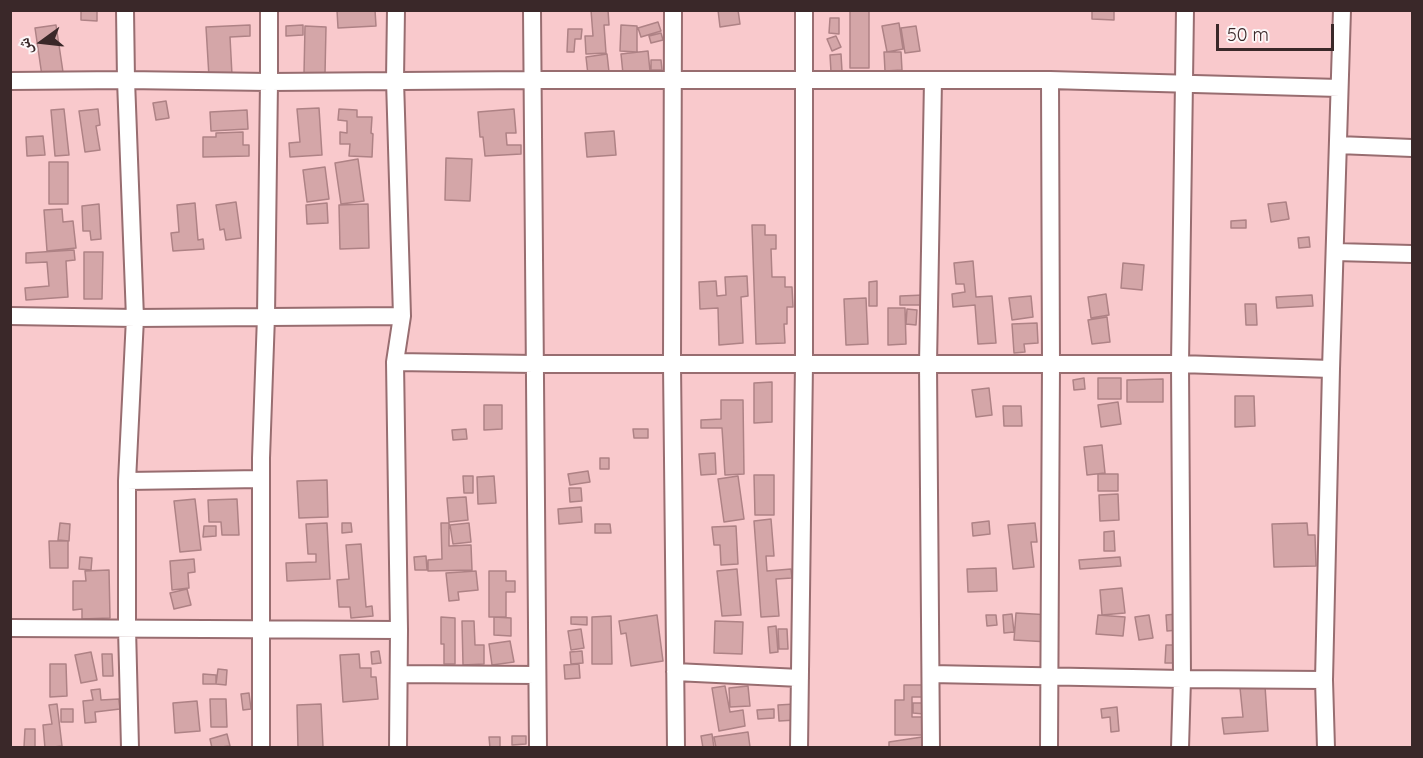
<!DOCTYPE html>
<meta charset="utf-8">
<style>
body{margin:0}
#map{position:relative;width:1423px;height:758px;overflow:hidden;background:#f9c9cc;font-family:Quicksand,"Noto Naskh Arabic",sans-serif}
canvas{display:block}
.frame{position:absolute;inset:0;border:12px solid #3a2829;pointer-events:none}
.north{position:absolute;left:12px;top:12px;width:60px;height:60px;-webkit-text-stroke:4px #fcf6f7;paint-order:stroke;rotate:255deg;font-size:16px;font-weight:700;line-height:24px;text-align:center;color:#3a2829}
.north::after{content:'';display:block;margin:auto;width:21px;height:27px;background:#3a2829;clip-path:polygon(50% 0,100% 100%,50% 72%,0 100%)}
.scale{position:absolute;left:1216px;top:24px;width:118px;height:27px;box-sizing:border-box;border:3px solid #3a2829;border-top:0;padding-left:8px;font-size:18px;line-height:21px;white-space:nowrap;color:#3a2829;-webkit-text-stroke:4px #fcf6f7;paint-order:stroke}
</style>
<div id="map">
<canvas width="1423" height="758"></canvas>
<div class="frame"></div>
<div class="north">ش</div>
<div class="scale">50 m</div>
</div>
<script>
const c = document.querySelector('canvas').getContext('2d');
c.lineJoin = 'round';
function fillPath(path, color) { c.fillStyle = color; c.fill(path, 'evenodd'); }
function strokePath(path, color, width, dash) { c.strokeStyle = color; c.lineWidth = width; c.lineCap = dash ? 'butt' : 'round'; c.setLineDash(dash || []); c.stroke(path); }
const building = new Path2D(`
 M81,10H97V21L81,20Z
 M337,10H375L376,26L338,28Z
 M591,10H608L609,25H604L606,53L586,54L585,36H593Z
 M718,10H738L740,24L720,27Z
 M850,10H869V68H850Z
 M1092,10H1114V20L1092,19Z
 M830,18H839V34L829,33Z
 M658,22L661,31L641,37L638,28Z
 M899,23L903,49L887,52L882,26Z
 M56,25L63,72L42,76L35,28Z
 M250,25V36L230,37L232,75L209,77L206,27Z
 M303,25V35L286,36V26Z
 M621,25L637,26V52L620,51Z
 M305,26L326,27L325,74H304Z
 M916,26L920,51L905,53L901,28Z
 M568,29H582L581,39H575L574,52H567Z
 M661,33L663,40L651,43L649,36Z
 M836,36L841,47L832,51L827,39Z
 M648,51L650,71L623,74L621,54Z
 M884,52H901L902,70L885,71Z
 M607,54L609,72L588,75L586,57Z
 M841,54L842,71L831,72L830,55Z
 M651,60H661L662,70H651Z
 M166,101L169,118L156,120L153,103Z
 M319,108L322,155L290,157L289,143L300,142L297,109Z
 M64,109L69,155L55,156L51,110Z
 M98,109L100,125L96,126L100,150L85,152L79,111Z
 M339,109L357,110V117H372L371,133L373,134L372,157L349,156L350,144H340V132L347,133V121L338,120Z
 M514,109L516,133H506L507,145H521V154L485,156L483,137H480L478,112Z
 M247,110L248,129L211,131L210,112Z
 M614,131L616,155L587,157L585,133Z
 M243,132V145H249V156L203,157V137H216V133Z
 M43,136L45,155L27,156L26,137Z
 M446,158L472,159L470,201L445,200Z
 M358,159L364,201L341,204L335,163Z
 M49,162H68V204H49Z
 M325,167L329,199L307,202L303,170Z
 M236,202L241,238L226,240L224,229L220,230L216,205Z
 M1286,202L1289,219L1271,222L1268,204Z
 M195,203L198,240L203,239L204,249L173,251L171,233L179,232L177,205Z
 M327,203L328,223L307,224L306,205Z
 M99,204L101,239L91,240L90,231H83L82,206Z
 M368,204L369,248L340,249L339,205Z
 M62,209L63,222L73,221L76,248L47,251L44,210Z
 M1246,220V228H1231V221Z
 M752,225H765V235H776V249H771L772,277H785V287H792L793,307H787V324H784L785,343L756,344Z
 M1309,237L1310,247L1299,248L1298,238Z
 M74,250L75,260L66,261L68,297L26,300L25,288L49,286L47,262L26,263V253Z
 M84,252H103L102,299H84Z
 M973,261L976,297L992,296L996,343L978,344L975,305L953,307L952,294L965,292L964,284H956L954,263Z
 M1123,263L1144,265L1142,290L1121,288Z
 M747,276L748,296L741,297L743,343L719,345L718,308L700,309L699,282L716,281L717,296L726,295L725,277Z
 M877,281V306H869V282Z
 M1106,294L1109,315L1091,318L1088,297Z
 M924,295L925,305H900V296Z
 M1312,295L1313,306L1277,308L1276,297Z
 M1031,296L1033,317L1012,320L1009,298Z
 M866,298L868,344L846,345L844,299Z
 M1245,304H1256L1257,325H1246Z
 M888,308H905L906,344L888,345Z
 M907,309L917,310L916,325L906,324Z
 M1107,317L1110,342L1092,344L1088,320Z
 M1037,323L1038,343L1024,344L1025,352L1014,353L1012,324Z
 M1084,378L1085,389L1074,390L1073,380Z
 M1098,378H1121V399H1098Z
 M1163,379V402H1127V380Z
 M772,382V422L754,423V383Z
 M989,388L992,415L976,417L972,390Z
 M1235,396H1254L1255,426L1235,427Z
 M721,400H743L744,474L725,475L722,428H701V420L721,419Z
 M1118,402L1121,424L1101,427L1098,405Z
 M484,405H502V429L484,430Z
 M1003,406H1021L1022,426H1004Z
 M466,429L467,439L453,440L452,430Z
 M633,429H648V438H634Z
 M1102,445L1105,473L1087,475L1084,447Z
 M715,453L716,474L701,475L699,454Z
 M600,458H609V469H600Z
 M588,471L590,482L570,485L568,474Z
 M1098,474H1118V491H1098Z
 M754,475H774V515H755Z
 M463,476H473V493H464Z
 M494,476L496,503L478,504L477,477Z
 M738,476L744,519L724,522L718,479Z
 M327,480L328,517L299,518L297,481Z
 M569,488H581L582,501L570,502Z
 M1118,494L1119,520L1100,521L1099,495Z
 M466,497L468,520L449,522L447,498Z
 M195,499L201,550L180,552L174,501Z
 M237,499L239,535H222L221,522H209L208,500Z
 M581,507L582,522L559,524L558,509Z
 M771,519L774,556H766L767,571L791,569L792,578L776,579L779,616L761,617L754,521Z
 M989,521L990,534L973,536L972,523Z
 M60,523L70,524L69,541L58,540Z
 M327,523L330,579L287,581L286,563L316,562V554H308L306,524Z
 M342,523H351L352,532L342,533Z
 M441,523H449V546L471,545L472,570L428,571V560L442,559Z
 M469,523L471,542L453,544L450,525Z
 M1035,523L1037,542H1031L1034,567L1013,569L1008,525Z
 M1307,523L1308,535H1315L1316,566L1274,567L1272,524Z
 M595,524H610L611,533H595Z
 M204,526H216V536L203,537Z
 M736,526L738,564L721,565L720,545H714L712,527Z
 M1114,531L1115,551H1104V532Z
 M49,541H68V568H50Z
 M361,544L366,607L372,606L373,616L351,618L350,607H339L337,580L349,579L346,545Z
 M426,556L427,570H415L414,557Z
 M80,557L92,558L91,570L79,569Z
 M1120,557L1121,566L1080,569L1079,560Z
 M194,559L195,572L188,573L189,588L172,590L170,561Z
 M996,568L997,591L968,592L967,569Z
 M737,569L741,615L722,616L717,571Z
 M109,570L110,618L82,619V609L73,610V581H86L85,571Z
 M476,571L478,590L458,592L459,600L449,601L446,573Z
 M489,571H506V581H515V592H506V617H489Z
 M1122,588L1125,613L1102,615L1100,590Z
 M187,589L191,605L174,609L170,593Z
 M1016,613L1051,615L1049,642L1014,640Z
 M1012,614L1014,632L1004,633L1003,615Z
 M1177,614L1178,630L1167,631L1166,615Z
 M657,615L663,661L631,666L626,633L621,634L619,621Z
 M986,615H996L997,625L987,626Z
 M1098,615L1125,617L1123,636L1096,634Z
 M1149,615L1153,638L1139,640L1135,617Z
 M611,616L612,664H592V617Z
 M441,617L455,618V664H444V644H441Z
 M494,617L511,618V636L494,635Z
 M571,617H587V625L571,624Z
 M462,621H474L475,645H484V664L463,665Z
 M715,621L743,622L742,654L714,653Z
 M776,626L778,652L770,653L768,627Z
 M581,629L584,648L571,650L568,631Z
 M778,629H787L788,649H779Z
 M510,641L514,662L492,665L489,644Z
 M1166,645H1175L1174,663H1165Z
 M379,651L381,663L372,664L371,652Z
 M582,651L583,663L571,664L570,652Z
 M91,652L97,680L81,683L75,655Z
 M102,654H112L113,676H103Z
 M359,654L360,668H371V677H376L378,699L343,702L340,655Z
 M50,664H66L67,696L50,697Z
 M579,664L580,678L565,679L564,665Z
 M218,669L227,670L226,685L216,684Z
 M203,674L216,675V684H203Z
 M904,685H928V697H912V717H923V735H895V700H904Z
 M725,686L730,712L743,710L745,726L719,731L712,688Z
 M748,686L750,706L730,707L729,688Z
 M1265,686L1268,731L1224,734L1222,718L1243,717L1240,688Z
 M100,689L101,700L119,699L120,709L95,712L96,722L85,723L83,701L93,700L91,690Z
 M249,693L251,709L243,710L241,694Z
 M210,699H226L227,727H211Z
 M197,701L200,731L175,733L173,703Z
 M913,703H924V714L913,713Z
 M57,704L62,746L45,748L43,725L52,724L49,705Z
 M321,704L323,747L298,748L297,705Z
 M795,704L796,720L779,721L778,705Z
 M1117,707L1119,731L1111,732L1110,717L1102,718L1101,709Z
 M61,709H73V722H61Z
 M774,709V718L758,719L757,710Z
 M25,729H35V748L24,747Z
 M748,732L750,747L716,748L714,737Z
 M227,734L230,746L212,748L210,739Z
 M712,734L714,748H703L701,736Z
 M512,736H526V744L512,745Z
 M489,737H500V748H490Z
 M922,737L924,748H889V742Z`);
fillPath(building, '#d4a6a8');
strokePath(building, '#ae8285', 1.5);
const minor = new Path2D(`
 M125,10L126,80L135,318L127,481V628L130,748
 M396,10L395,80L402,316L395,362L399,630L398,748
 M532,10L538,748
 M673,10L672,364L676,748
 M10,81L126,80L269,82L532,80H1050L1339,88
 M1338,145L1412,148
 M1335,252L1412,254
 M10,316L135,318L402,316
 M395,362L534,364H1180L1331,369
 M127,481L261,479
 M10,628L399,630
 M675,672L800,678
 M399,674L537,675
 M931,674L1182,679L1324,680
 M261,748V458L266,316L269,82V10
 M799,748L804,364V10
 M931,748L928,364L933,80
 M1049,748L1051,364L1050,80
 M1180,748L1182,679L1180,364L1185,10
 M1326,748L1324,680L1331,369L1342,10`);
strokePath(minor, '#986d70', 20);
strokePath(minor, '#fff', 16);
</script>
